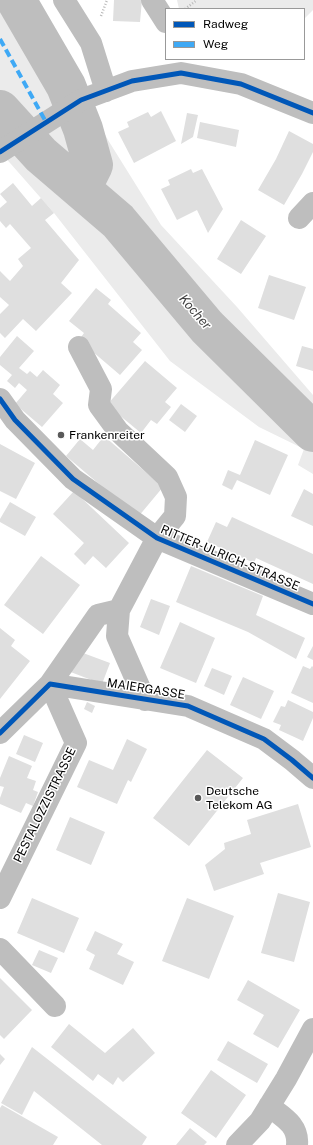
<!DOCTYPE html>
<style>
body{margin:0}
#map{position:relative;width:313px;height:1145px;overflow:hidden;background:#fff;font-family:"Public Sans",sans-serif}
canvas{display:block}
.legend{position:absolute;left:165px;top:8px;width:140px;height:52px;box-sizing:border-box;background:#fff;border:1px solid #999;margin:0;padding:5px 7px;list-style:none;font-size:12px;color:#000}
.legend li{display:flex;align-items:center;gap:8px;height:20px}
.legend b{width:20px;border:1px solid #999}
</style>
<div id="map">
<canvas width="313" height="1145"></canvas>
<ul class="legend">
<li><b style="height:5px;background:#0057b8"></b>Radweg</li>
<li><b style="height:5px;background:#3fa9f5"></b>Weg</li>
</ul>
</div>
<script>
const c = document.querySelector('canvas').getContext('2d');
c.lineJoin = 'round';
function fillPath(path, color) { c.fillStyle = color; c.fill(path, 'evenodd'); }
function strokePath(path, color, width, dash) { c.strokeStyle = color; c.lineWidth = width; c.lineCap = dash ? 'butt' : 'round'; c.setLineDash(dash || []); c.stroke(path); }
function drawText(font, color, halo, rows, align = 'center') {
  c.font = font + ' "Public Sans",sans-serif'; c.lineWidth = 3; c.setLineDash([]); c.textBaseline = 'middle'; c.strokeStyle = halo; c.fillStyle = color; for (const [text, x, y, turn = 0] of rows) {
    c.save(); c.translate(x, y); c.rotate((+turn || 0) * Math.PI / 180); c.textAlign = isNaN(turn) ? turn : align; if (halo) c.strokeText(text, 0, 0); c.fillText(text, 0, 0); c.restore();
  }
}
fillPath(new Path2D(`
 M0,0H32L85,93L0,147Z
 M177,0H313V10L304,19V9H179Z
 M87,101L108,140L161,225L237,307L313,395V474L298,465L304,449L259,427L170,361L54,213L3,155Z`), '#ebebeb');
strokePath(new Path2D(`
 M16,0L66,86L83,129L93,165L81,189
 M0,110L41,155L118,221L207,327L313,432`), '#bebebe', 40);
fillPath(new Path2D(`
 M114,0H142L140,22L113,21Z
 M161,111L176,141L134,163L118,132L129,127L127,122L148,112L151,117Z
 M187,113L198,115L193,137L181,144Z
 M200,122L239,130L236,147L197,138Z
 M289,131L313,144V152L302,174L284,205L258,190L276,159Z
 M191,169L193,173L202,169L223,209L208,233L197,210L177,220L161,189L170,185L168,180Z
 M13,183L32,206L41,198L54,213L45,220L79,260L61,283L72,293L36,331L23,319L5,338L0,333V314L9,305L0,297V271L10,281L23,266L18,259L31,248L10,224L6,228L0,221V208L7,202L0,194Z
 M241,220L266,236L241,274L217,259Z
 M269,275L306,287L294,320L258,308Z
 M96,288L111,300L108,304L141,333L133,342L142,350L120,375L79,340L84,333L69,321Z
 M17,336L34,351L19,368L27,374L30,371L37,377L43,370L60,385L53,394L63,403L42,427L15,404L27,390L19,383L15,388L7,381L12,375L0,365V357Z
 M302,346L313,349V371L296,366Z
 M145,361L177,388L165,402L171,407L157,424L151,420L141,433L107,405Z
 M181,404L197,416L185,432L169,420Z
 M104,436L163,487L138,517L66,456L80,439L93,450Z
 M255,440L288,455L270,495L237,480L232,490L222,485L228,470L240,475Z
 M0,444L35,463L16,499L0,491Z
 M304,489L313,494V526L291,516Z
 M74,491L129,543L106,568L93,556L85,565L74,554L84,543L53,514Z
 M10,502L36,517L25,536L0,522V519Z
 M232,517L313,554V584L256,558L254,563L207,542L216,522L227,527Z
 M41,556L80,585L43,634L4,605Z
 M191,566L263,596L256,615L305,638L296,659L248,632L176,602Z
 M151,599L170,606L159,635L140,627Z
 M180,622L215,638L196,683L160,668Z
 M0,628L15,640L11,646L30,661L0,699Z
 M313,646V660L307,657Z
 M75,650L110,663L102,684L68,671Z
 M303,666L310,669L312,666L313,667V703L291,693Z
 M212,668L232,676L224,695L204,686Z
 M243,677L274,691L261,719L230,705Z
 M288,700L313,712V718L303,741L279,730L281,725L273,722L281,706L285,707Z
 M87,702L95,706L92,713L84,709Z
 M24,735L43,743L35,762L16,754Z
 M127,739L147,749L131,782L128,780L117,804L77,787L89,760L113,770Z
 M207,750L243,778L189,846L153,818Z
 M9,756L32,766L27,778L36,781L33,790L38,792L33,806L26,803L21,813L0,804V798L4,787L0,786V778Z
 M298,804L311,847L260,863L264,874L214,891L205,865L225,849L224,843L251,834L247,820Z
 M70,817L105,832L91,865L56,850Z
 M278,893L310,902L294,962L261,953Z
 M32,898L79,918L64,953L17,933Z
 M187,898L234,916L209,979L162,961Z
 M95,931L123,944L117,954L134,962L123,985L89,969L95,955L86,950Z
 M39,950L58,958L51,973L32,965Z
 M0,978L32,1010L4,1039L0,1035Z
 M248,980L300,1010L278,1048L253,1034L264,1015L237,1000Z
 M69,1024L105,1053L133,1028L155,1053L123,1082L118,1077L113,1085L98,1074L93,1081L51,1047Z
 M228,1041L268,1064L257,1083L217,1060Z
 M32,1047L147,1137L142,1145H102L34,1091L22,1115L1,1103Z
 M0,1054L5,1059L0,1065Z
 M211,1070L246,1095L216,1138L181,1113Z
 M2,1105L58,1137L53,1145H0V1108Z
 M190,1128L207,1142L204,1145H176Z`), '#dfdfdf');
strokePath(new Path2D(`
 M185,9L197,0
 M101,16L107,0`), '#b9b9b9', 2.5, [1, 2]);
strokePath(new Path2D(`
 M64,0L91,43L106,91
 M152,0L166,22
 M0,152L81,100L132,81L181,73L241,84L313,113
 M299,218L313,203
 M79,347L101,389L99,405L118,431L167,477L176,497L175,516L157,538L119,610L117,636L145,700
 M0,399L15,420L73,479L157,538L313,604
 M0,733L50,684L188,706L264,739L292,760L313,778
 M0,898L76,743L50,684L98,615L119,610
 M0,949L55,1006
 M269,1106C283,1117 299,1125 297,1145
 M237,1145L260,1121L286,1079L313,1029`), '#bebebe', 22);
strokePath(new Path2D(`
 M0,39L46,122`), '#3fa9f5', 4, [8, 4]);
strokePath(new Path2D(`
 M0,152L81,100L132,81L181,73L241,84L313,113
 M0,399L15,420L73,479L157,538L313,604
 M0,733L50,684L188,706L264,739L292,760L313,778`), '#0057b8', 5);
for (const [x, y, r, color] of [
 [61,435,4,"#595959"],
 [198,798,4,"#595959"]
]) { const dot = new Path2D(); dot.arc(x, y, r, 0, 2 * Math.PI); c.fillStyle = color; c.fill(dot); strokePath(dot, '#fff', 1.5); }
drawText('12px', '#000', '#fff', [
 ["Frankenreiter",69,435],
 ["Deutsche",206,791],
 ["Telekom AG",206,805]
], 'left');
drawText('12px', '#000', '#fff', [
 ["RITTER-ULRICH-STRASSE",230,558,23],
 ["MAIERGASSE",146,689,9],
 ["PESTALOZZISTRASSE",45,805,-64]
]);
drawText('italic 13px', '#434343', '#fff', [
 ["Kocher",195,312,49]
]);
</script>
